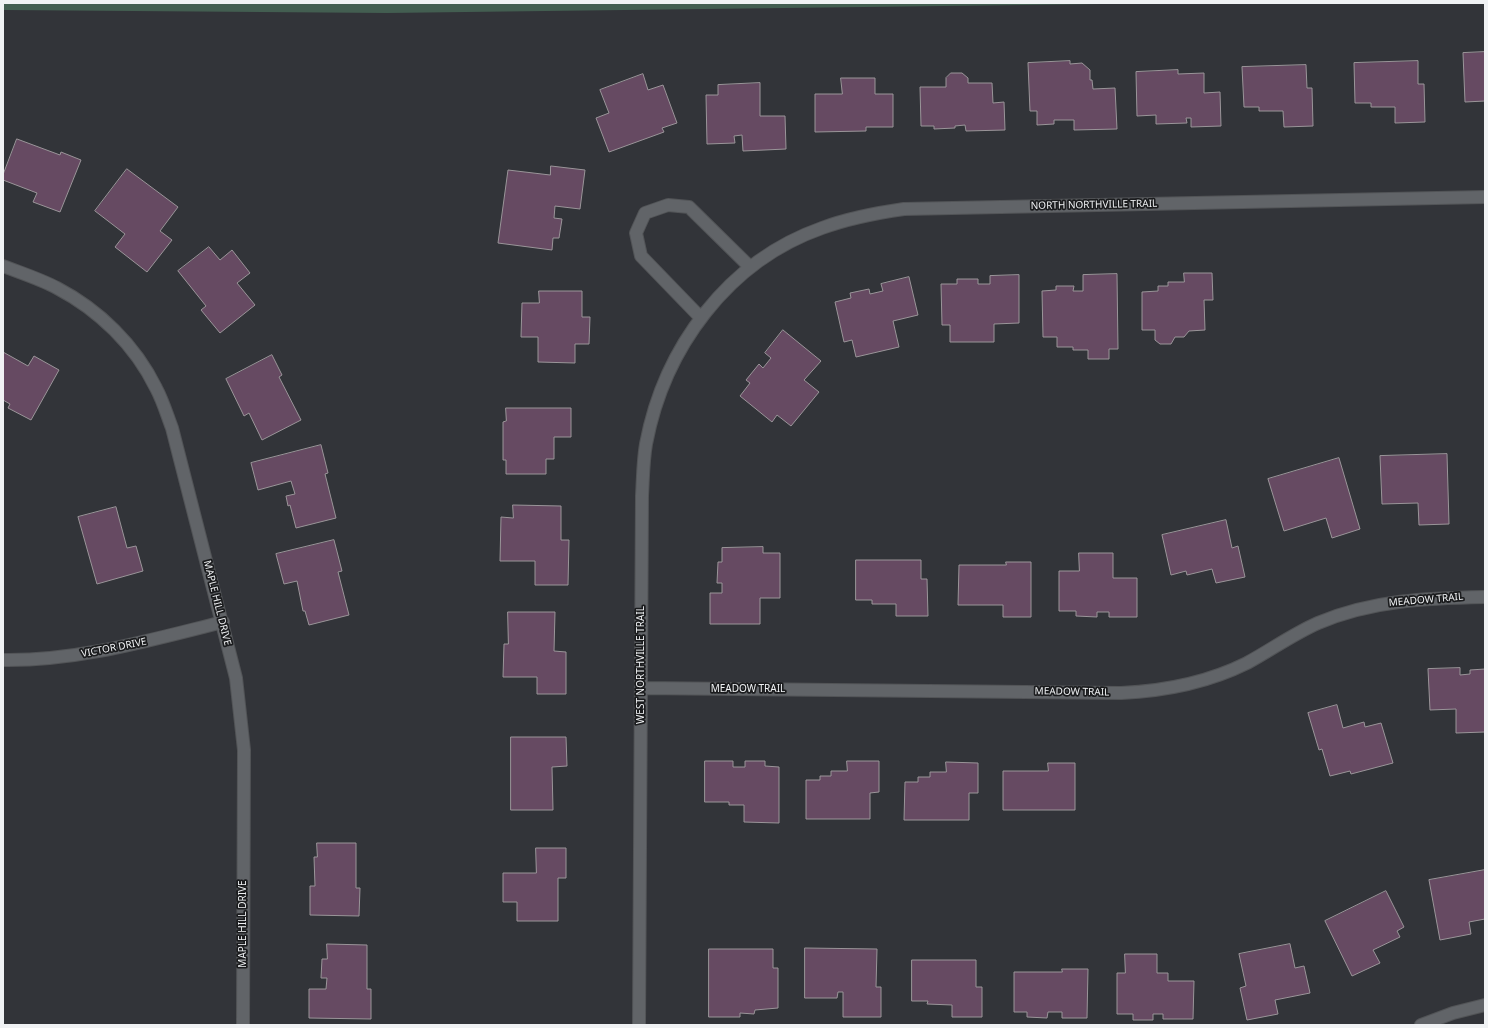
<!DOCTYPE html>
<style>
body{margin:0}
#map{position:relative;width:1488px;height:1028px;overflow:hidden;background:#323439;font-family:"Noto Sans",sans-serif}
canvas{display:block}
.frame{position:absolute;inset:0;border:4px solid #f0f2f4;pointer-events:none}
</style>
<div id="map">
<canvas width="1488" height="1028"></canvas>
<div class="frame"></div>
</div>
<script>
const c = document.querySelector('canvas').getContext('2d');
c.lineJoin = 'round';
function fillPath(path, color) { c.fillStyle = color; c.fill(path, 'evenodd'); }
function strokePath(path, color, width, dash) { c.strokeStyle = color; c.lineWidth = width; c.lineCap = dash ? 'butt' : 'round'; c.setLineDash(dash || []); c.stroke(path); }
function drawText(font, color, halo, rows, align = 'center') {
  c.font = font + ' "Noto Sans",sans-serif'; c.lineWidth = 3.5; c.setLineDash([]); c.textBaseline = 'middle'; c.strokeStyle = halo; c.fillStyle = color; for (const [text, x, y, turn = 0] of rows) {
    c.save(); c.translate(x, y); c.rotate((+turn || 0) * Math.PI / 180); c.textAlign = isNaN(turn) ? turn : align; if (halo) c.strokeText(text, 0, 0); c.fillText(text, 0, 0); c.restore();
  }
}
fillPath(new Path2D(`
 M3,3H1183L387,13L3,10Z`), '#435e51');
const building = new Path2D(`
 M1485,52V101L1465,102L1463,53Z
 M1070,61V64L1082,63L1090,70V80H1092L1093,89L1115,88L1117,129L1074,130V120H1054V124L1037,125V111H1030L1028,63Z
 M1418,61V84H1424L1425,122L1395,123V107H1371V103H1355L1354,63Z
 M1306,65L1307,88H1312L1313,126L1284,127L1283,111H1259V107H1244L1242,67Z
 M1178,70V74L1204,73V93L1220,92L1221,126L1191,127V118H1186L1187,123L1156,124V115L1137,116L1136,72Z
 M951,73H962L968,78V83H992L993,103L1004,102L1005,130L966,131L965,125L955,126V128L934,129V126H921L920,87H946V78Z
 M643,74L648,90L663,85L677,123L662,128L664,132L609,152L596,118L609,113L600,90Z
 M841,78H875V94H893V127H866V131L815,132V94H842Z
 M760,83V116H785L786,149L743,151L742,135L734,136L735,143L707,144L706,95H718V85Z
 M17,139L60,155L61,152L81,160L60,212L33,202L37,193L3,180V175Z
 M551,166L585,170L580,209L555,206L554,218L562,219L559,238H553L552,250L498,243L508,170L550,175Z
 M127,169L178,207L160,231L172,240L147,272L115,247L125,234L95,211Z
 M209,247L220,260L232,250L250,273L237,283L255,305L220,333L201,310L206,306L178,271Z
 M1184,273H1212L1213,300H1204L1205,330L1189,331L1184,337H1175L1171,344H1160L1155,340V330H1142V292L1158,291V286H1168V282H1184Z
 M1117,274L1118,349H1109V359H1088V350H1073V347H1057V337H1043L1042,291L1056,290V286H1074L1073,291H1083V275Z
 M1019,275V323L994,324V342H950V325H942L941,284H957V279H978V284H990V276Z
 M909,277L918,315L893,321L899,347L856,357L852,340L844,342L835,302L851,298L850,293L869,289L870,294L883,291L881,284Z
 M539,291H582V317H590L589,344H575V363L538,362V337H521L522,303H539Z
 M783,330L821,361L804,380L819,392L791,426L777,415L772,422L740,396L750,383L746,380L759,364L763,368L771,358L765,353Z
 M3,352L28,366L34,356L59,370L31,420L8,408L10,404L3,400Z
 M272,355L282,375L279,377L301,420L262,440L249,413L244,416L226,379Z
 M506,408H571V437H554V459H546V474H506V460H503V422L506,421Z
 M321,445L328,473L325,474L336,518L296,528L290,505L288,506L286,496L295,494L291,481L258,490L251,463Z
 M1447,454L1449,524L1419,525L1418,503L1382,504L1380,456Z
 M1339,458L1360,529L1332,538L1326,518L1284,531L1268,479Z
 M513,505L561,506V540H569L568,585H535V561H500L501,517L513,518Z
 M116,507L127,548L136,546L143,571L97,584L78,517Z
 M1226,520L1232,548L1238,546L1245,577L1216,583L1212,569L1187,575L1186,571L1171,575L1162,535Z
 M334,540L342,571L338,572L349,615L309,625L305,611H303L297,581L284,584L276,554Z
 M763,547V553H780V598H760V624H710V593H722V583H717L718,562H722V548Z
 M1079,553H1113V578H1137V617H1109V612H1097V617L1076,616V611H1059V571H1079Z
 M856,560H921V579H927L928,616H896V604H872V600H856Z
 M1006,562H1031V617H1003V605H958L959,565H1006Z
 M508,612H555L554,651L566,652V694H537V677H503L504,644H508Z
 M1460,668V675L1470,674V670L1485,669V732L1456,733V709L1430,710L1428,669Z
 M1337,705L1343,728L1364,722L1365,727L1381,723L1393,763L1351,774L1350,771L1330,776L1322,749L1319,750L1308,713Z
 M511,737H566L567,766L552,767L553,810H511Z
 M705,761H733V767H745V761H765V766L779,767V823L744,822V805H729V802H705Z
 M847,761H879V792L870,793V819H806V780H820V776H831V771H847Z
 M946,762L978,763V793H969V820H904L905,782H918V777H930V772H946Z
 M1048,763H1075V810H1003V771H1048Z
 M317,843H356V888H360L359,916L310,915V886H315L314,857H317Z
 M536,848H566V878H558V921H517V902H503V873H536Z
 M1485,870V919L1469,922L1471,934L1440,940L1429,880Z
 M1386,891L1404,927L1397,931L1400,937L1373,950L1380,963L1352,976L1325,921Z
 M327,944L367,945V989H371V1019L309,1018V989H326L327,978H321L322,959H327Z
 M1290,944L1295,968L1304,966L1310,993L1275,1000L1278,1014L1247,1020L1240,988L1246,986L1239,954Z
 M805,948L877,949L876,987H881V1017H843V992H838L837,998H805Z
 M709,949H773V968H778V1008L755,1010L754,1014L740,1013V1017H709Z
 M1125,954H1157V973H1168V981H1194L1193,1019H1163V1014H1153V1020H1133V1014H1117V973H1125Z
 M912,960H976V987H982V1017H952V1005L927,1004L928,1001H912Z
 M1062,969H1088L1087,1018H1062V1012H1048L1047,1018L1027,1017V1012H1014V972H1062Z`);
fillPath(building, '#664a62');
strokePath(building, '#9a9599', 1);
const minor = new Path2D(`
 M3,266C21,273 40,279 57,288C99,310 135,345 156,388C163,401 167,415 172,428L236,678L244,750L243,1025
 M700,317L641,256L636,233L645,213L668,205L689,207L750,267
 M3,660C79,661 150,640 223,622
 M641,688L1121,693C1165,691 1207,683 1247,663C1271,650 1293,634 1318,623C1372,600 1428,598 1485,597
 M639,1025L642,496C643,479 643,461 646,444C664,348 728,261 822,228C849,218 876,213 904,209L1485,197
 M1421,1025L1453,1013L1485,1005`);
strokePath(minor, '#525457', 14);
strokePath(minor, '#616468', 12);
drawText('10px', '#f0f2f4', '#1b1c1e', [
 ["NORTH NORTHVILLE TRAIL",1094,205,-1],
 ["MEADOW TRAIL",1426,600,-5],
 ["MAPLE HILL DRIVE",217,603,76],
 ["VICTOR DRIVE",114,648,-11],
 ["WEST NORTHVILLE TRAIL",641,665,-90],
 ["MEADOW TRAIL",748,689],
 ["MEADOW TRAIL",1072,692,1],
 ["MAPLE HILL DRIVE",243,924,-90]
]);
</script>
